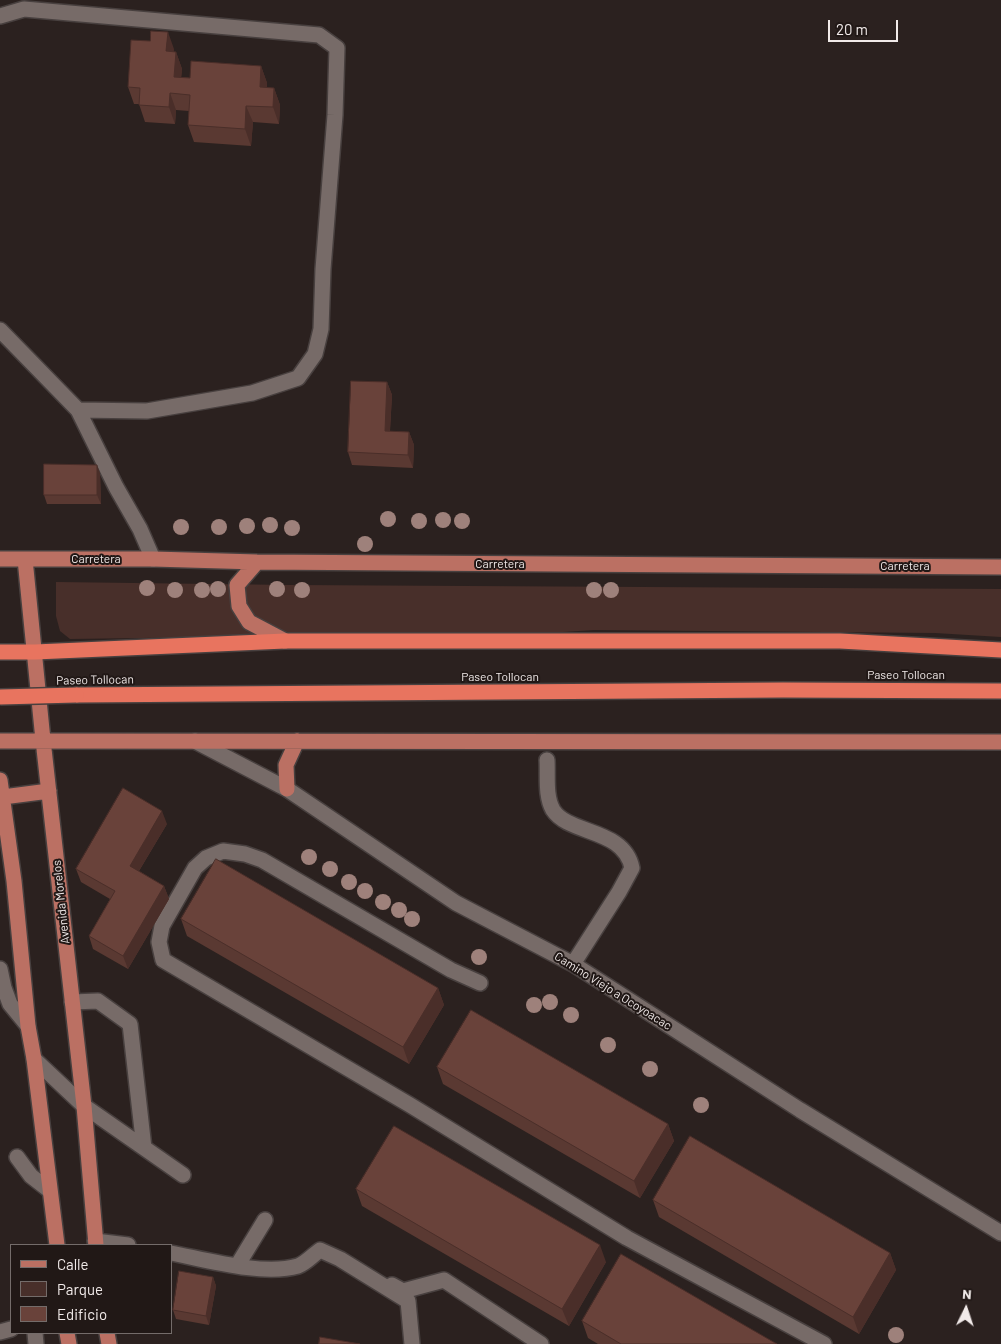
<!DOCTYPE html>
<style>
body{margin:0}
#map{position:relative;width:1001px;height:1344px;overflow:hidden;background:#2b211f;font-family:Barlow,sans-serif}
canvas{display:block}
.legend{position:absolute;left:10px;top:1244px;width:162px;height:90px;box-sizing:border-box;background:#211816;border:1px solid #746c6a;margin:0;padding:6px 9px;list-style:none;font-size:15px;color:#f1eae9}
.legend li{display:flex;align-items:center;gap:10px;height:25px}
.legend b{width:25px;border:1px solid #746c6a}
.north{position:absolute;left:941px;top:1284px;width:50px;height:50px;-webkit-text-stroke:4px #211816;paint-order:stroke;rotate:4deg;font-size:14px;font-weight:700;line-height:20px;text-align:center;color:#f1eae9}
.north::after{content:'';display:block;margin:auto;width:18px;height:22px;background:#f1eae9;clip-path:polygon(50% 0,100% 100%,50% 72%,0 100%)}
.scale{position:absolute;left:828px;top:20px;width:70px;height:22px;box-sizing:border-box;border:2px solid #f1eae9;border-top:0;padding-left:6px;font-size:15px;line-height:18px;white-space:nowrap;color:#f1eae9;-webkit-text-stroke:4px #211816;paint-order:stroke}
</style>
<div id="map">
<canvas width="1001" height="1344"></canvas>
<ul class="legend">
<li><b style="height:6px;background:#bb7063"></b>Calle</li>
<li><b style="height:14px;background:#482f2a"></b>Parque</li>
<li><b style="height:14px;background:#69423a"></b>Edificio</li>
</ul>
<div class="north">N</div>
<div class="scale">20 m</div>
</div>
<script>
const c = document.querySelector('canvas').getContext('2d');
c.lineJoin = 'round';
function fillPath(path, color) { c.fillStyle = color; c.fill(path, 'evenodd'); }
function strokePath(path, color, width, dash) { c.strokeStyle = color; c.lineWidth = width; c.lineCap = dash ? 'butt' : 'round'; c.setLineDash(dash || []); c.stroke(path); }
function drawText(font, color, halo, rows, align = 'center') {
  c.font = font + ' Barlow,sans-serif'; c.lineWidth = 4; c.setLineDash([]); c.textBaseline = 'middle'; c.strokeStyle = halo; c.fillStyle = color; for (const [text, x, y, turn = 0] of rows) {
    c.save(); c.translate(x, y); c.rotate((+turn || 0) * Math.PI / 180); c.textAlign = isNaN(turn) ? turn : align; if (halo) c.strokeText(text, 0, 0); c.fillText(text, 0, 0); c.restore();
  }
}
fillPath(new Path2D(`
 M56,582L292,585L1001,589V637L935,633L594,630L518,635H364L70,639L60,631L56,616Z`), '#482f2a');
const minor = new Path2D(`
 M0,16L24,9L319,35L337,48L335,115L323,269L321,329L315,354L298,378L252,393L147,411L78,410
 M0,330L78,410L116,487L140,529L153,559
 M195,741L287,789L456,903L573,964L800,1110L1001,1233
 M547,760C548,776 545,796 553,810C569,835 624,828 632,868L619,892L573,964
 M0,969L4,988L10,1004L28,1026
 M480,983L451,970L262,860L245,854L223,851L206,858L195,868L162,926L159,942L163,960L410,1105L627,1238L824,1344
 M72,1002L98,1001L130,1024L144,1148
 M34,1059L84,1106L183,1175
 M17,1157L31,1176L49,1190
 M95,1241L128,1245
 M171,1253C207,1260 263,1276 298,1266C306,1263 313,1255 320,1250L340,1259L408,1301L412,1344
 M237,1266L265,1220
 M392,1285L403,1291L444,1280L541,1344
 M0,1332L11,1329
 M35,1333L36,1344`);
const major = new Path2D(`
 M0,559H153L257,562L1001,567
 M25,559L43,740L84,1106L96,1245
 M257,562L237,585L239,606L249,622L285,641
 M0,741L1001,742
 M0,780L14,881L28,1026L34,1059L57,1245
 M287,789L286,765L297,741
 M3,797L49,791
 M67,1333L69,1344
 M107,1333L109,1344`);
const highway = new Path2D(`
 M0,652H35L285,641H840L1001,650
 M76,695L783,690L1001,691`);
strokePath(minor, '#48403f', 18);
strokePath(major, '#48403f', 18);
strokePath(highway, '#48403f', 18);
strokePath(minor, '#776b68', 15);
strokePath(major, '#bb7063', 15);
strokePath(highway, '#e8745f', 15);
const highwayBridge = new Path2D(`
 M0,697L76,695`);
strokePath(highwayBridge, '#48403f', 18, []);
strokePath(highwayBridge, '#e8745f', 15);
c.fillStyle = '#9e817b';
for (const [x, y] of [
 [388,519],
 [443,520],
 [419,521],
 [462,521],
 [270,525],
 [247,526],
 [181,527],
 [219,527],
 [292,528],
 [365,544],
 [147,588],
 [218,589],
 [277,589],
 [175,590],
 [202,590],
 [302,590],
 [594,590],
 [611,590],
 [309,857],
 [330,869],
 [349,882],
 [365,891],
 [383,902],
 [399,910],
 [412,919],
 [479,957],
 [550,1002],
 [534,1005],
 [571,1015],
 [608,1045],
 [650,1069],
 [701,1105],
 [896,1335]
]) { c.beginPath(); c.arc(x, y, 8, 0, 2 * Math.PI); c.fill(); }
fillPath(new Path2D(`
 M174,49L173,52H176L182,69L181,77L190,78L261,66L267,83V88H274L280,105L279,124L253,122L251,146L194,142L188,125L189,111L176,110L175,124L145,122L139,104H134L128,87Z
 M387,382L392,395L390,431L409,432L414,445L413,468L352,465L348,452Z
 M100,473L101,504H47L44,495Z
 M167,824L139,871L164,886L169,899L128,969L93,949L89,936L110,899L81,882L76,869Z
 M181,919L438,988L444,1005L409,1064L187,936Z
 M437,1067L668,1124L674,1141L640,1198L443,1084Z
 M356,1189L606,1262L569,1326L362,1206Z
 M653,1200L890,1253L896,1270L859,1334L659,1217Z
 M213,1277L216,1286L209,1325L176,1319L173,1310Z
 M582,1321L777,1344H598L588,1338Z`), '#5a3932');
fillPath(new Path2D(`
 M168,32L174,49L172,68L166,51Z
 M176,52L182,69L180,94L174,77Z
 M261,66L267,83L266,104L260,87Z
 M274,88L280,105L279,124L273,107Z
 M170,93L176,110L175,124L169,107Z
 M246,106L253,122L251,146L245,129Z
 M387,382L392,395L389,444L385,431Z
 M409,432L414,445L413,468L408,455Z
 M97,465L100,473L101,504L97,495Z
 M162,811L167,824L134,879L130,866Z
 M164,886L169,899L128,969L123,956Z
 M438,988L444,1005L409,1064L403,1047Z
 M668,1124L674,1141L640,1198L634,1181Z
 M600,1245L606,1262L569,1326L562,1309Z
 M890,1253L896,1270L859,1334L853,1317Z
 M213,1277L216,1286L209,1325L206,1316Z`), '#4a2e29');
const building = new Path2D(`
 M151,31L168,32L166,51L176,52L174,77L190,78L191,61L261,66L260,87L274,88L273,107L246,106L245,129L188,125L190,95L170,93L169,107L139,105L140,88L128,87L131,40L150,41Z
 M351,381L387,382L385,431L409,432L408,455L348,452Z
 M44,464L97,465V495H44Z
 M123,788L162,811L130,866L164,886L123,956L89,936L115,891L76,869Z
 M216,859L438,988L403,1047L181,919Z
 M471,1010L668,1124L634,1181L437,1067Z
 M394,1126L600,1245L562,1309L356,1189Z
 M690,1136L890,1253L853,1317L653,1200Z
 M621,1254L777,1344H621L582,1321Z
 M179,1271L213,1277L206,1316L173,1310Z
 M320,1337L360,1344H319Z`);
fillPath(building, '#69423a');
strokePath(building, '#4a2e29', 1);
drawText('12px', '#f1eae9', '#211816', [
 ["Carretera",96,559],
 ["Carretera",500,564],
 ["Carretera",905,566],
 ["Paseo Tollocan",906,675],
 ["Paseo Tollocan",500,677],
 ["Paseo Tollocan",95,680,-1],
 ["Avenida Morelos",61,902,-96],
 ["Camino Viejo a Ocoyoacac",613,991,32]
]);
</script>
